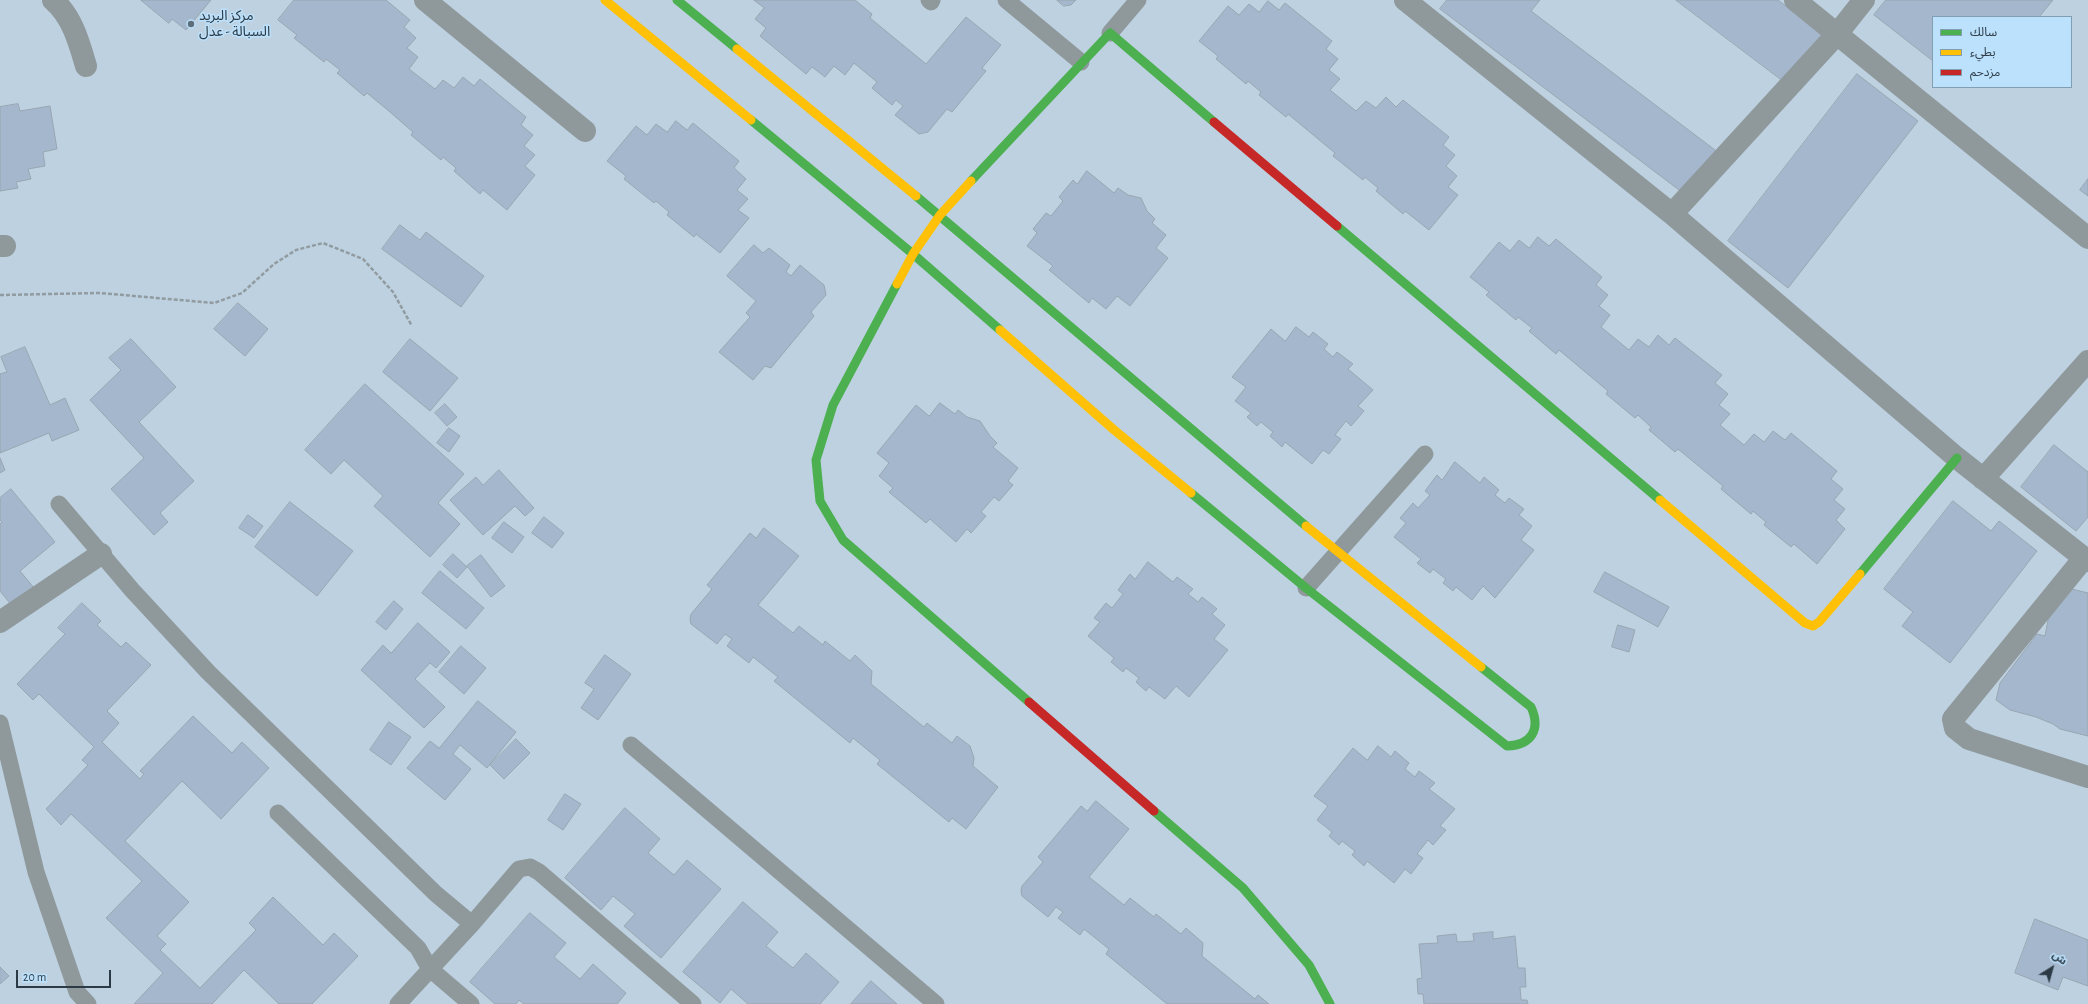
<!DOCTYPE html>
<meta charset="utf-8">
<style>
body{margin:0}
#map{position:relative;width:2088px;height:1004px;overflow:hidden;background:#bdd1e0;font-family:"Alegreya Sans","Noto Sans Arabic",sans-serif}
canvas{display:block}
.legend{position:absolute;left:1932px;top:16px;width:140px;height:72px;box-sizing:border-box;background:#bce1fc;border:1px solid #829eb3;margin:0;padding:5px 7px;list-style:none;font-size:12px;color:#2b3a45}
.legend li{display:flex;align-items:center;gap:8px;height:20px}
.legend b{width:20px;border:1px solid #829eb3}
.north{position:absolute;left:2032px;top:948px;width:40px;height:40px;-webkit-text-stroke:3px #bce1fc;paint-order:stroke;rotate:37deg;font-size:11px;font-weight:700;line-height:16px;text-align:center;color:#2b3a45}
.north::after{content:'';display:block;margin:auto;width:14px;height:18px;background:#2b3a45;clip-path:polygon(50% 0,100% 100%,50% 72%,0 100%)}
.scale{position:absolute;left:16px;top:970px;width:95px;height:18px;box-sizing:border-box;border:2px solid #2b3a45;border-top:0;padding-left:5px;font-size:12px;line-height:14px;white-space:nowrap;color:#2b3a45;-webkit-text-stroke:3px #bce1fc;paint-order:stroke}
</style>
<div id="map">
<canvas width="2088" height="1004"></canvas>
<ul class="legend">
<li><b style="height:5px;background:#4caf50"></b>سالك</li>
<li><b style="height:5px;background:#ffc107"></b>بطيء</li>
<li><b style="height:5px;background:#c62828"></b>مزدحم</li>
</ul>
<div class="north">ش</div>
<div class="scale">20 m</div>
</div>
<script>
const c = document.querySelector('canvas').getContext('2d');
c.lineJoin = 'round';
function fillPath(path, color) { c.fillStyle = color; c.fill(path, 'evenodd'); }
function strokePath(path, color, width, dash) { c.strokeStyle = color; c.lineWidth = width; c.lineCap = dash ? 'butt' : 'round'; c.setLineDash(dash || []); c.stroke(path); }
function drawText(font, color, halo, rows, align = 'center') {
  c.font = font + ' "Alegreya Sans","Noto Sans Arabic",sans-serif'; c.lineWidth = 3; c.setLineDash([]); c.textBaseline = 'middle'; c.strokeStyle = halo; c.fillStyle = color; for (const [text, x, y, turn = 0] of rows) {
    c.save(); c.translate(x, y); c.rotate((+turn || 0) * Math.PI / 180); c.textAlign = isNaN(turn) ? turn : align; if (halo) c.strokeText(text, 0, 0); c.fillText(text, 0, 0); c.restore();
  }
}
const building = new Path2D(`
 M141,0H211L186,30L172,19L169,23Z
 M294,0H386L410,20L404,27L416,38L407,48L418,57L409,69L435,89L443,80L454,88L463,77L474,86L480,79L526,117L521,125L533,135L524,146L535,155L525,166L535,175L507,210L483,190L480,194L454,171L456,168L443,157L441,160L411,135L413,132L390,112L367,93L364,96L337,73L340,70L326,59L324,62L294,38L297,35L278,20Z
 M754,0H855L872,14L870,18L926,64L966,17L1001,45L982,68L986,71L952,112L947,109L928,132L919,134L895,115L903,106L896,100L892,105L872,88L877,82L854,63L845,75L834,66L825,77L812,67L806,74L760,36L766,28L755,19L764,8Z
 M1057,0H1076L1071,5L1064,6Z
 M1447,0H1540L1531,11L1719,153L1687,196L1440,9Z
 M1676,0H1778L1823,34L1786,83Z
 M1886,0H2053L2039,17H1933V61L1874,15Z
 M1268,1L1279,10L1285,3L1332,41L1326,49L1338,59L1329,70L1340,79L1330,90L1356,111L1366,101L1376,108L1386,97L1396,107L1403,100L1449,137L1443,145L1455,155L1446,166L1457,176L1448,187L1458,195L1429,230L1405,211L1403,214L1376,191L1378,188L1365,177L1363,180L1333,156L1335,153L1288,114L1286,117L1259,95L1261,92L1248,81L1246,84L1216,59L1218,56L1199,41L1228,6L1239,15L1249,4L1259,12Z
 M1857,74L1918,121L1788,288L1728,241Z
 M18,104L20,111L50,106L57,149L43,152L45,166L28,169L31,179L16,182L18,188L0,191V107Z
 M676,121L687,130L693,123L739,161L734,168L746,179L737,190L748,199L738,210L749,218L720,253L696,234L694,237L667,215L669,212L656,201L654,203L624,179L626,176L607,161L636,126L647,135L656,124L667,132Z
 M1087,171L1114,193L1118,188L1128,195L1141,198L1147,211L1155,219L1152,223L1166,235L1156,248L1168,258L1130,306L1117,296L1106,309L1092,298L1089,303L1049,270L1053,266L1027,246L1037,233L1033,229L1046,213L1051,216L1063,201L1059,197L1073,180L1077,184Z
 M2088,179V196L2080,190Z
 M400,225L420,240L426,232L484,276L461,307L382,249Z
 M1538,237L1549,246L1556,239L1602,277L1596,285L1608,295L1599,306L1610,315L1601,327L1629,350L1638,339L1649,347L1658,335L1669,345L1675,338L1722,375L1715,383L1728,394L1719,405L1730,414L1720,425L1744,445L1754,434L1764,442L1773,431L1785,440L1791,433L1837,471L1831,479L1843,489L1834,500L1845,509L1836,520L1845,529L1817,564L1794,544L1791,547L1764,525L1766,522L1753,511L1751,514L1721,489L1723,486L1678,449L1675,452L1649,430L1651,427L1638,415L1635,418L1606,394L1608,391L1559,350L1556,354L1529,331L1532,328L1518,317L1516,320L1486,295L1489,292L1470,277L1499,242L1510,251L1519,240L1529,248Z
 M754,245L763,253L769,248L790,265L786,272L791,276L800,265L824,285L826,295L811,312L814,316L771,368L765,366L753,380L719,352L750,317L746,313L756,301L727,276Z
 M238,303L268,329L245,356L214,329Z
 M1296,327L1309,337L1313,332L1328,344L1324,349L1333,357L1337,352L1353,364L1348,369L1373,390L1358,406L1364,411L1351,426L1346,421L1335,435L1341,439L1329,454L1323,450L1312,464L1285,442L1282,447L1270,436L1273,432L1261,422L1257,426L1247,417L1251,413L1235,401L1246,387L1232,377L1271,329L1285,341Z
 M131,339L176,387L139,422L194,481L160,513L168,522L154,535L111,489L144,458L90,400L121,370L109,358Z
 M410,339L458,378L430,411L383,372Z
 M25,347L50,405L65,398L79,430L52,441L49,433L0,453V374L7,372L1,357Z
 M365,384L464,474L438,503L460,524L430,557L374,506L383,496L344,460L331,474L305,450Z
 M940,403L955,414L958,410L967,417L980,421L990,436L997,443L993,447L1018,468L1008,481L1013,485L999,501L994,497L981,512L986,516L971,533L967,529L956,542L930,519L926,523L889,492L893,488L879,476L889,463L877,453L916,405L929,416Z
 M445,404L457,417L447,426L435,413Z
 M449,428L460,436L449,452L437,443Z
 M2054,445L2088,472V517L2076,531L2021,487Z
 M0,458L5,470L0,473Z
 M1455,462L1480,483L1484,477L1499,490L1495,495L1505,503L1509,498L1524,509L1519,515L1532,526L1521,540L1534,550L1495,598L1483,586L1472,600L1456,587L1453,591L1443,583L1446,579L1433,569L1430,573L1417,563L1421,559L1394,537L1406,523L1400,518L1413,503L1418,508L1430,495L1425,491L1437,475L1442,480Z
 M499,470L534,508L525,516L515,506L483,535L450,500L476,477L483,485Z
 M11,489L55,542L20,571L35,589L13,607L0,591V524L2,522L0,520V498Z
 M1953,501L1991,531L1999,521L2037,551L1950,663L1902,626L1913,612L1884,589Z
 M290,502L353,551L317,596L255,547Z
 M248,515L263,526L254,538L239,528Z
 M544,517L564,533L552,548L532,533Z
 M504,522L524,537L512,553L492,538Z
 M764,528L799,556L758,605L793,633L799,626L823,645L825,641L850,661L855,655L872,671L871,684L924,727L927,723L952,743L957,736L970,746L974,758L973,766L998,787L966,829L952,818L949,822L877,764L880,760L853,738L850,743L774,681L778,677L753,657L749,663L727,646L732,639L725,634L717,644L691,624L690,619L691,614L712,589L707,585L750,533L756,538Z
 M453,554L467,567L457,578L443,565Z
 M481,555L505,586L491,597L467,566Z
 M1148,562L1173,582L1177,577L1193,589L1188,594L1198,602L1202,597L1217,609L1212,614L1225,625L1214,639L1228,650L1189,697L1176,686L1165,699L1149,687L1146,691L1136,682L1139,678L1126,668L1123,672L1111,662L1114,658L1088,636L1100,622L1094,618L1106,603L1112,608L1123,594L1118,590L1130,574L1135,579Z
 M440,571L484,608L466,629L422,593Z
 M1605,572L1669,607L1658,627L1594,592Z
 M2072,589L2088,593V736L2060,729L2053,724L2036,717L2010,710L1996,700L2000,683L2037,634L2045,636L2048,620Z
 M394,601L403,609L386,630L376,622Z
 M82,603L101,621L97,625L121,647L126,642L151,665L107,711L119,723L102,742L140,779L144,774L140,771L193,716L232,753L242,742L269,768L221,819L182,781L125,841L189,902L157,936L166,944L160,950L200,988L256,930L249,923L273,897L323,945L334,933L358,956L312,1004H279L244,970L212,1004H134L163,973L106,918L142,881L71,814L61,825L46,809L88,765L82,760L94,747L39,694L33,700L17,684L65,634L58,628Z
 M418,623L450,652L436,668L430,663L415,679L445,707L424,728L361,670L383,645L391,653Z
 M1618,625L1635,630L1629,652L1612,647Z
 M461,646L486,668L464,694L439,672Z
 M605,655L631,674L598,720L581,708L594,689L585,683Z
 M478,701L516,732L487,768L460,745L453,754L471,769L445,800L407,768L430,741L439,748Z
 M389,722L411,737L391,765L370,750Z
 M516,739L530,753L504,779L490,765Z
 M1378,746L1391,757L1395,751L1409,763L1405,769L1415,777L1419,771L1435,783L1429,789L1455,809L1440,826L1446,830L1433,845L1428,840L1417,854L1423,858L1411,874L1405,869L1394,883L1367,861L1364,866L1352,855L1355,851L1342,841L1339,845L1329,836L1332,832L1317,820L1328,806L1314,796L1353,748L1367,760Z
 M565,794L581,804L563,830L548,820Z
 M1096,801L1129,829L1089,877L1124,905L1130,898L1154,917L1156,914L1181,934L1186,928L1203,943L1202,956L1255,999L1258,995L1269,1004H1167L1106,954L1109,949L1084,929L1080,935L1058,918L1063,912L1056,907L1048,917L1022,896L1021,891L1022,886L1043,862L1038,857L1081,806L1087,811Z
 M625,808L660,839L648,853L674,875L687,860L721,889L661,958L624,926L635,914L613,896L601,910L565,878Z
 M743,902L778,932L766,946L793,968L806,953L839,982L820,1004H748L731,989L720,1003L683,972Z
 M530,913L566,943L554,957L580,979L593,964L626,993L617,1004H524L519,1000L516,1004H495L470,982Z
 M2035,919L2088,940V986L2063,977L2058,990L2015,973Z
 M1493,932V939L1515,936L1518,968H1525L1526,987H1520L1521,1000H1527L1528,1004H1424L1423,994H1418L1417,979L1422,978L1419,944L1438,943L1437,936L1456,934L1457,942L1474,941L1473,934Z
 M0,967L9,976L0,984Z
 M871,981L897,1004H851Z`);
fillPath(building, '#a5b7cc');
strokePath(building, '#99a6b2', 1);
strokePath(new Path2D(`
 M0,295L100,293L214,303L242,293L274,264L296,250L323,243L363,259L393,292L412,326`), '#919ba0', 2.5, [4, 2]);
strokePath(new Path2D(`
 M929,0L931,2L932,0
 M1006,0L1081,62
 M1110,33L1138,0
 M59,504L132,590L208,672L436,894L472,924
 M1306,588L1425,454
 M0,723L36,872L77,992L88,1004
 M631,745L936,1004
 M278,813L418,948L430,969L471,1004
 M398,1004L472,924L519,869L530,867L539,872L693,1004`), '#8f989a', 17);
strokePath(new Path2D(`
 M53,0C72,16 79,42 86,66
 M425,0L585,131
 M1405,0L1672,214L1957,458L2088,561
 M1795,0L2088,238
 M1672,214L1837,34L1864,0
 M0,246H5
 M1983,479L2088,361
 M2084,558L1953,719L1955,728L1969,739L2088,777
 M0,622L101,554`), '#8f989a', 22);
strokePath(new Path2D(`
 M677,0L737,49
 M751,120L913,254L1000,330
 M971,181L1110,33L1214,122
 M916,196L1306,526
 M1337,226L1660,500
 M897,284L833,405L816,460L820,501L843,540L1029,702
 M1191,493L1306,588L1507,746C1532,745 1541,729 1531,707L1481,667
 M1860,574L1957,458
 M1154,811L1243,888L1309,965L1330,1004`), '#4caf50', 9);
strokePath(new Path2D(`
 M605,0L751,120
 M737,49L916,196
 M897,284L913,254L940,215L971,181
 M1000,330L1113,429L1191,493
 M1660,500L1805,623L1813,626L1819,622L1860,574
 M1306,526L1481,667`), '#ffc107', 9);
strokePath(new Path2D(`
 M1214,122L1337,226
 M1029,702L1154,811`), '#c62828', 9);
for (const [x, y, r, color] of [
 [191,24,4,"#5e6f7b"]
]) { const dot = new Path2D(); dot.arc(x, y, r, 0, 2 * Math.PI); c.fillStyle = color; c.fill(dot); strokePath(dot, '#bce1fc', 1.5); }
drawText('14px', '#2b3a45', '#bce1fc', [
 ["مركز البريد",199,16],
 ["السبالة - عدل",199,32]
], 'left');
</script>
